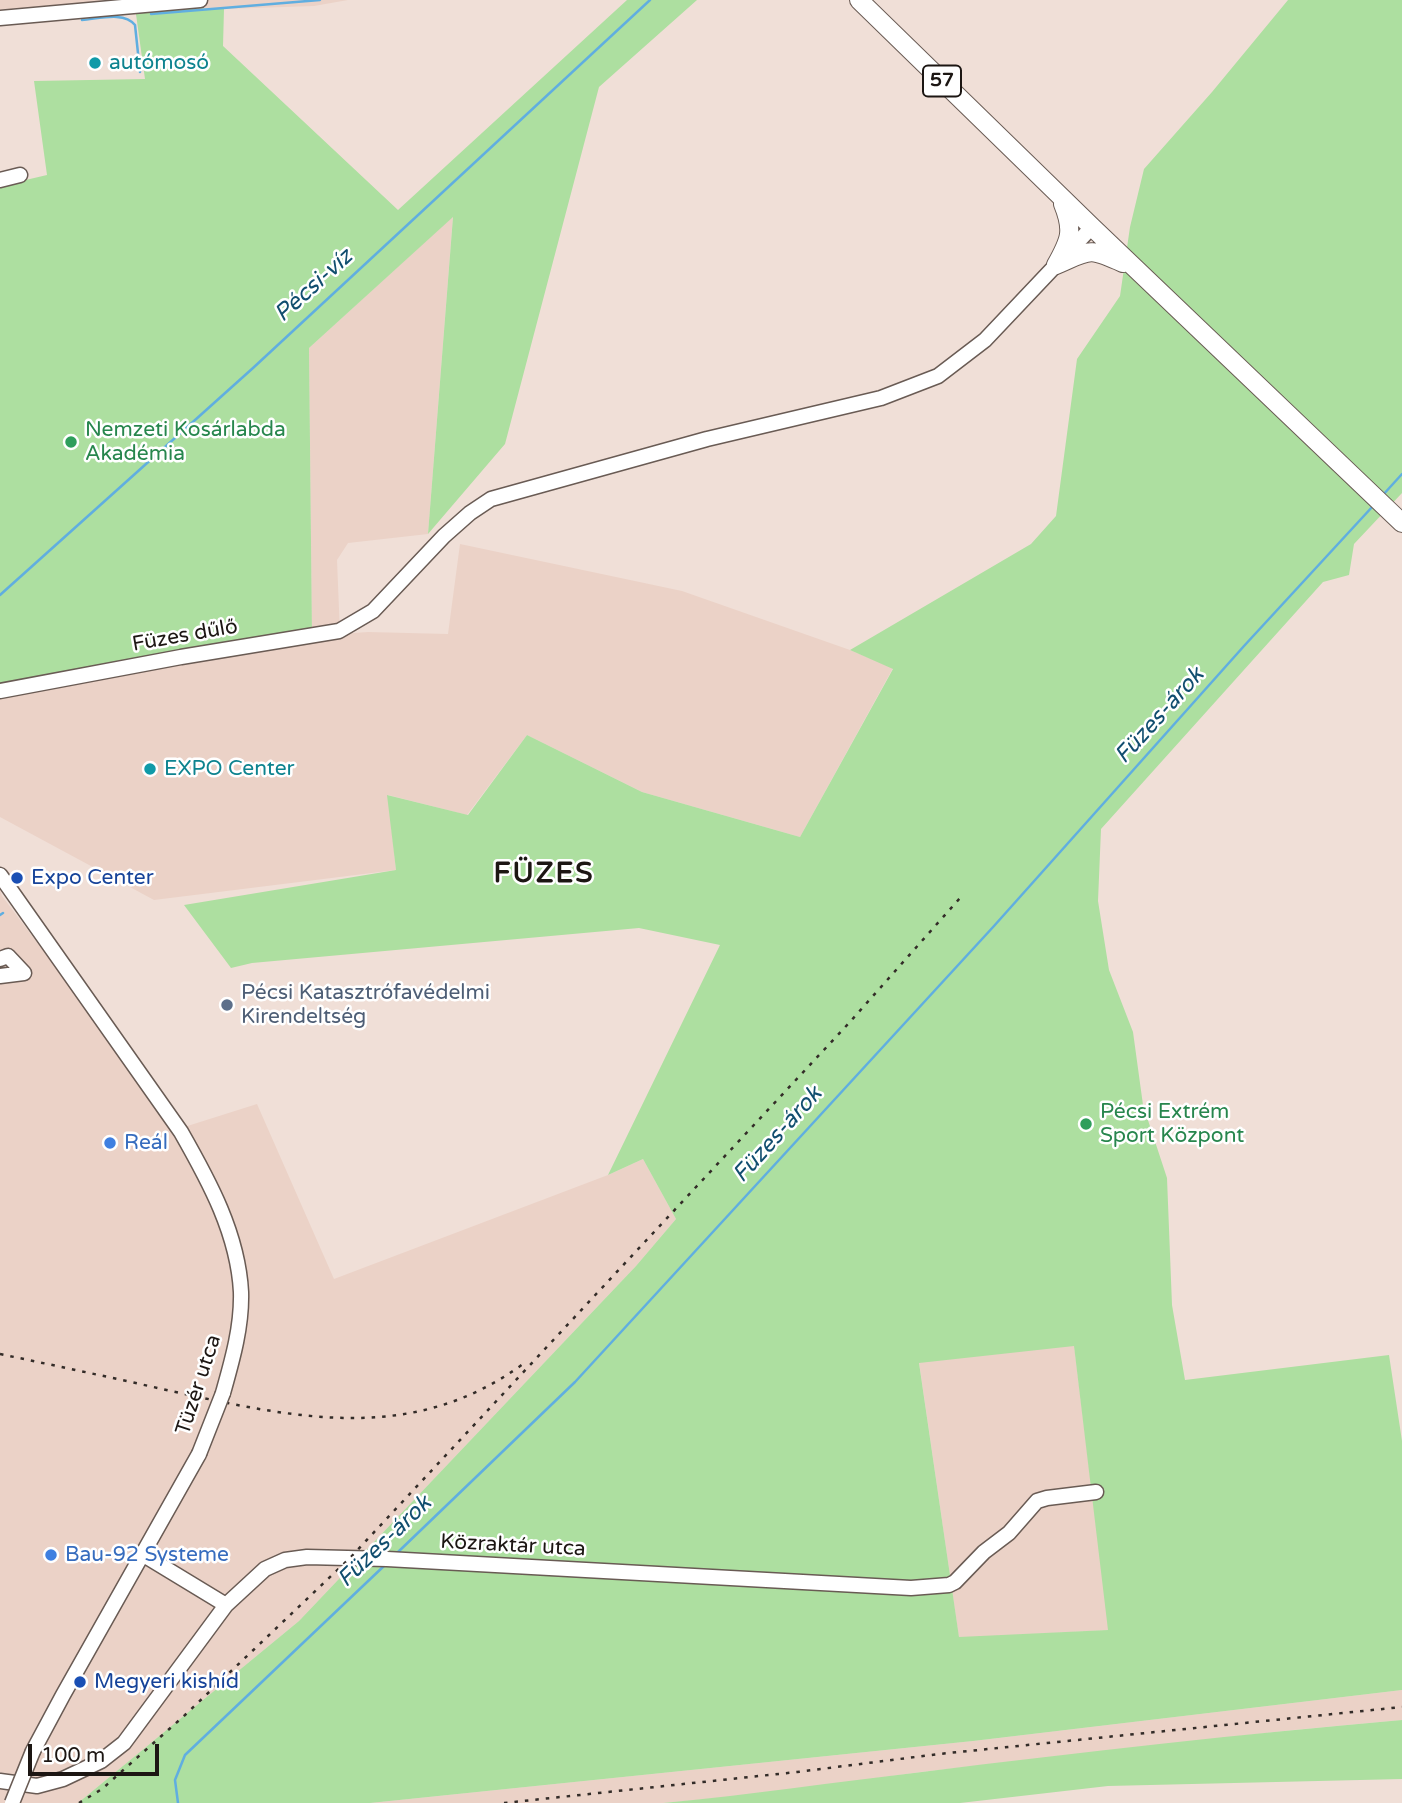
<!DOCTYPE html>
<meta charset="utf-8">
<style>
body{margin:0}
#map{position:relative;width:1402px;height:1803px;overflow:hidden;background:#f0dfd7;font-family:"Varela Round",sans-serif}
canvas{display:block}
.scale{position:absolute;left:28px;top:1744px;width:131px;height:32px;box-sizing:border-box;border:4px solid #1c1613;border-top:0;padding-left:9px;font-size:21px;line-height:24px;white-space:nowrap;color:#1c1613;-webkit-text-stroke:5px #fff;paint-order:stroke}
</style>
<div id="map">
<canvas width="1402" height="1803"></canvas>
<div class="scale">100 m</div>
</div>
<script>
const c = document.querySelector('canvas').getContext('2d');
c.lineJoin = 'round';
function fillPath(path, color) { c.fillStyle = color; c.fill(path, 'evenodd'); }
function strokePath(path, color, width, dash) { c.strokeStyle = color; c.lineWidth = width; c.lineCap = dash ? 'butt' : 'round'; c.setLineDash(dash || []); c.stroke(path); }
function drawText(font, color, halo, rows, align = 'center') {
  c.font = font + ' "Varela Round",sans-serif'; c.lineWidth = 5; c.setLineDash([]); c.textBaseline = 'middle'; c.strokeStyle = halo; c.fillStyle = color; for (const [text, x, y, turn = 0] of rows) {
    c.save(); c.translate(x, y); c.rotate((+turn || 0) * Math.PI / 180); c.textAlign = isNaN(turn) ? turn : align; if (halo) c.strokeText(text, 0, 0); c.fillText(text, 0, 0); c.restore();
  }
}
fillPath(new Path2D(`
 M0,0H348L314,6L224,9L134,7L0,19Z
 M453,216L428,534L348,543L337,560L340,634L368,632L448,634L460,544L682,591L850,650L893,668L800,837L642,792L527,735L467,815L388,795L396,870L154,900L0,817V694L312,636L309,348Z
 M0,889L2,896L178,1129L257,1104L334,1279L608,1175L643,1159L676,1219L636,1266L299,1621L78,1803H0Z
 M1074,1345L1109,1630L959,1638L919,1362Z
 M1402,1690V1720L1293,1730L921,1772L761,1794L663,1803H370L973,1741Z`), '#ebd2c7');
fillPath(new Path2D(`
 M627,0H697L599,87L505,444L428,534L453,217L309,348L312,636L0,694V186L47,175L34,81L145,79L135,7L224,9L223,46L398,210Z
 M1288,0H1402V493L1354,544L1349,575L1323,582L1101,829L1098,901L1109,970L1133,1032L1143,1105L1167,1178L1172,1305L1185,1380L1389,1355L1402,1441V1690L973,1741L370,1803H78L299,1621L636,1266L676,1219L643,1159L608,1175L720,945L639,928L252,963L231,968L184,905L396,870L387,795L468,815L527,735L642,792L800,837L893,669L850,650L1031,544L1056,516L1077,359L1120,296L1130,227L1144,169L1212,92ZM1074,1346L1108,1630L959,1637L919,1363Z
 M1402,1720V1779L1108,1786L960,1803H663C750,1795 835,1782 922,1772C1081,1752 1242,1734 1402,1720Z`), '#addfa0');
strokePath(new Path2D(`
 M151,14L320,0
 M82,20C98,19 124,11 135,25L140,72
 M1382,496L1402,474
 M0,595L253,368L650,0
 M0,915L3,913
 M397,1553L575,1382L994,926L1244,646L1373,506
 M178,1803L175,1780L185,1755L385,1565`), '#60aee0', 2.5);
const minor = new Path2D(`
 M0,18L200,0
 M0,180L20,175
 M0,691L181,657L339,631L373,611L444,536L470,513L491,499L707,439L881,398L938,376L985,340L1092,227
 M0,875L181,1132C209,1181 238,1234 241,1292C242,1327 232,1361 223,1393
 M0,959L8,956L24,973L0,976
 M142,1554L226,1605
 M33,1751L63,1695L199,1454
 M0,1781L37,1786L63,1779L101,1761L124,1743L226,1605L265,1569L285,1560L307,1557L387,1559L911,1588L949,1585L955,1582L984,1552L1009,1533L1037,1501L1047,1498L1096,1492`);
const major = new Path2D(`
 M859,0L1092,227L1402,523
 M1056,265C1091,250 1087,247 1123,263
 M1056,265C1070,240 1074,231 1063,204`);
strokePath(minor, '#695b54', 17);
strokePath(major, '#695b54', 20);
strokePath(minor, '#fff', 14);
strokePath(major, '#fff', 18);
strokePath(new Path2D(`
 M0,1354C57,1366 114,1378 171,1391C295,1418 412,1445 523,1364
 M79,1803L102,1789L185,1715L350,1558L849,1023L960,898
 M504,1803L797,1772L939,1754L1402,1707`), '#332c28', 2.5, [3.5, 7]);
const minorBridge = new Path2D(`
 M199,1454L223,1393
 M12,1803L33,1751`);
strokePath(minorBridge, '#695b54', 17, []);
strokePath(minorBridge, '#fff', 14);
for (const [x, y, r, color] of [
 [95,63,7,"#0f9aa8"],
 [71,442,7,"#2e9e5b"],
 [150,769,7,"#0f9aa8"],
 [17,878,7,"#1a4fb4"],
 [227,1005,7,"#5c6f8a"],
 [1086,1124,7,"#2e9e5b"],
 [110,1143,7,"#3f7fe0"],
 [51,1555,7,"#3f7fe0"],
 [80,1682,7,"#1a4fb4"]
]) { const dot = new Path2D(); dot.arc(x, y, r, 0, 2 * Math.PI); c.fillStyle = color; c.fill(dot); strokePath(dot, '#fff', 2.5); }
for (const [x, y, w] of [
 [942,81,38]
]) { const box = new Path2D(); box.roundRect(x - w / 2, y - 15.5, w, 31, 5); c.fillStyle = '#fff'; c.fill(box); strokePath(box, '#1c1613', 2); }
drawText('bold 19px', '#1c1613', null, [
 ["57",942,81]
]);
drawText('21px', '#0d838f', '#fff', [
 ["autómosó",109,63],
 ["EXPO Center",164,769]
], 'left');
drawText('21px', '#27864d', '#fff', [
 ["Nemzeti Kosárlabda",85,430],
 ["Akadémia",85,454],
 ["Pécsi Extrém",1100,1112],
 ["Sport Központ",1100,1136]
], 'left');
drawText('21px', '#1c1613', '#fff', [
 ["Füzes dűlő",185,636,-10],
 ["Tüzér utca",199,1385,-72],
 ["Közraktár utca",513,1546,3]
]);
drawText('21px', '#164399', '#fff', [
 ["Expo Center",31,878],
 ["Megyeri kishíd",94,1682]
], 'left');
drawText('21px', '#4e5e75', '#fff', [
 ["Pécsi Katasztrófavédelmi",241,993],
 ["Kirendeltség",241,1017]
], 'left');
drawText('21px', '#366cbe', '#fff', [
 ["Reál",124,1143],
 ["Bau-92 Systeme",65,1555]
], 'left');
drawText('italic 23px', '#114e6f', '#fff', [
 ["Pécsi-víz",314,286,-42],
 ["Füzes-árok",1160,716,-48],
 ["Füzes-árok",778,1135,-48],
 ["Füzes-árok",385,1542,-44]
]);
c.letterSpacing = '2px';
drawText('bold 28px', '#1c1613', '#fff', [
 ["FÜZES",544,875]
]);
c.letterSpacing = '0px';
</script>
